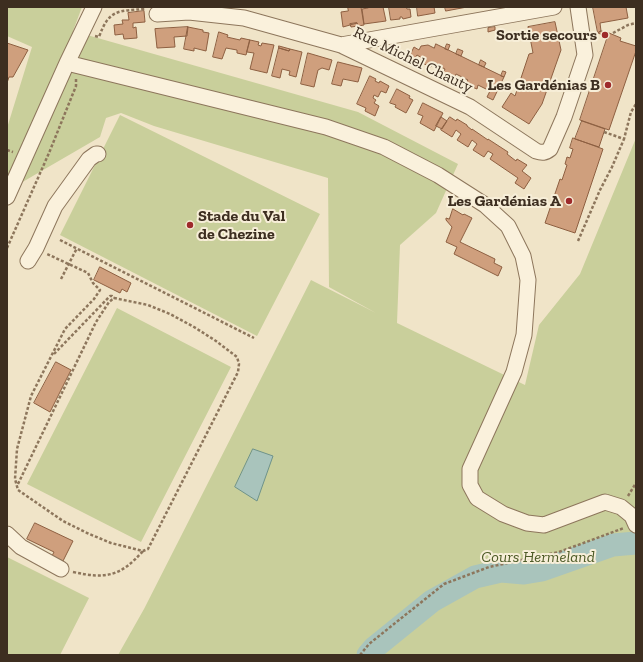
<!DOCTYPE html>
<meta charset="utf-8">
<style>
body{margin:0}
#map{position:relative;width:643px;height:662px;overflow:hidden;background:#f0e4c8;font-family:"Zilla Slab",serif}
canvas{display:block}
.frame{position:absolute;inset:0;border:8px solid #3d2e20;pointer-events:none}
</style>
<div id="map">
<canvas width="643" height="662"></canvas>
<div class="frame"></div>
</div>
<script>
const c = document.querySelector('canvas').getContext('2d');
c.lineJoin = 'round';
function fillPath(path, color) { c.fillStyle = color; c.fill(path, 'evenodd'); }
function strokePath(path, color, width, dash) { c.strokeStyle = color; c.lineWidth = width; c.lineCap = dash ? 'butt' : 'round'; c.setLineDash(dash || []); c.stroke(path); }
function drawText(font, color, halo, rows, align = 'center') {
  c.font = font + ' "Zilla Slab",serif'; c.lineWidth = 4; c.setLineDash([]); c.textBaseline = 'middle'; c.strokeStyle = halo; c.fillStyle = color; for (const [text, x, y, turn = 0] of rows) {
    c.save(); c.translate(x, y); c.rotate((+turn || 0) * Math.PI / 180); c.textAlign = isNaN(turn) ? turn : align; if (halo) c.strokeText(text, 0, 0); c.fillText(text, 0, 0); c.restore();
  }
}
fillPath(new Path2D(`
 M7,7H82L73,31L358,112L458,164L436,213L400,245L397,323L525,385L539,325L580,274L636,138V655H118L144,609L311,280L376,313L329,287L328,178L154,126L121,113L106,118L100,137L7,191V128L32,47L7,36Z
 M120,115L320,214L257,336L60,235Z
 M117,308L231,367L141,542L27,484Z
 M7,557L89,598L60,655H7Z`), '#c9cf9b');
const water = new Path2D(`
 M253,449L273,456L257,501L235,487Z`);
fillPath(water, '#a9c4bc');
strokePath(water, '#6f938a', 1);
strokePath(new Path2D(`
 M368,655L374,648L432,601L475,577L501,571L524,573L542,570L613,545L636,543`), '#a9c4bc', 23);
const building = new Path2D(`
 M348,7H361L364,25L358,26L357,23L343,27L341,12L348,11Z
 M368,7H383L386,21L364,24L362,9L368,8Z
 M389,7H406L407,9H410L411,17L403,19L402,17H400V19L391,20Z
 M417,7H434L435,13L418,16Z
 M445,7H467L446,11Z
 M593,7H626L628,18L600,23L601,31L598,33Z
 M144,11L145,22L133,23V28L136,27L137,38L124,39L123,34L115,35L114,25L123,24L122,20H129L128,13Z
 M555,22L561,50L542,104L529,124L502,107L511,93L515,96L529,54L533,53L528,27Z
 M357,23L358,26L351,27L350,24Z
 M188,27L187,36L174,37L175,47L157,48L155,29Z
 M188,27L203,30V32L209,33L206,51L194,48V51L184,49Z
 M495,27V30L488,32V28Z
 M601,31L609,33L607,37L598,33Z
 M219,32L228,35L227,37L240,40L241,38L250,40L246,55L237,53V50L226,48L222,59L213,57Z
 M609,33L621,38L620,41L636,46V51L609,130L580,120Z
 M250,40L259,42L258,45L261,46L262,43L274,45L267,73L250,69L254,53L247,52Z
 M7,43L28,50L13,77H9L7,83Z
 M436,44L504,77L493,100L487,97L490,91L478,85L477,89L465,84L468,80L456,74L454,78L443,73L445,69L433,63L431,67L420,62L422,58L417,55L414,59L409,57L414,47L419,50L421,46L428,45L434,48Z
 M447,44L450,45L448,50L445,49Z
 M279,46L290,49L289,51L279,48Z
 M279,48L289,51L290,49L302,52L296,77L289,75L290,71L282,69L280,78L272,76Z
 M458,49L463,51L461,56L456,54Z
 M308,53L332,60L329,70L322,68L318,70L314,87L301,84Z
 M481,60L486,63L484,67L479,65Z
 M338,62L362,68L358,82L343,79L341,86L332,84Z
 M503,71L506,72L504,77L501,76Z
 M370,76L376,79L375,81L379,83L380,81L389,86L386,93L381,91L378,97L374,95L373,98L376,100L374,103L379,106L375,116L365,111L366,108L357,104Z
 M397,89L410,96L409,98L413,100L406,113L395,107L396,105L390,103Z
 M423,103L443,113L434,131L420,123L423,116L418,114Z
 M441,117L447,121L442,129L436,126Z
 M450,117L456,121L457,119L467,125V126L472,130V129L488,140V139L508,152L507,154L516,161L517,159L527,165L522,171L531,178L524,189L515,183L518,178L490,159L493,154L488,151L484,157L473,150L477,144L472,140L468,147L457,140L461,134L456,130L452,137L441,130Z
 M582,121L605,129L599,147L575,139Z
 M573,138L603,149L575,233L545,223L560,179L562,180L567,165L565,164L567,157L570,158L573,149L570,148Z
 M453,209L463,215L464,214L472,218L460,242L495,259L494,263L502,267L498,276L454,254L457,247L446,242L452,227L446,220V218L449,219Z
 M100,267L131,283L127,292L122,289L120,293L94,280Z
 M56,362L71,370L50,412L34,403Z
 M35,523L73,541L63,561L52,556L54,552L27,539Z`);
fillPath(building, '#cf9f7d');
strokePath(building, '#8d5f41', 1);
const minor = new Path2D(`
 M157,14L189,12L244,18L341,45L470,107L536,151C542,153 545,153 550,149L564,117L585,55L578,7
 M341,45L554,7
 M67,63L326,127L384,147L438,175L485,205L508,226L523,256L528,280L524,335L514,372L470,469V485L477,498L503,514L527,523L544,525L605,502L621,507L632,516L636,525
 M7,197L67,63L94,7
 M28,261L36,248L55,206L89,159L96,154H98
 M7,534L21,547L61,569`);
strokePath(minor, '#8d765c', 17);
strokePath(new Path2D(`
 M613,33L628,25L636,23
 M95,36L99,37C109,9 118,11 145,9
 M604,132L624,139L631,112L636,104
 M7,150L13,152
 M60,240L254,338
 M578,241L600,190L612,167L624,139
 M7,248L49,153L76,86V79
 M61,279L77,248
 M54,354L110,296H112L114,298
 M18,484L96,322L109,302L114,298L148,305L170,314L194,327L216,341L237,357L239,364L238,372L148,549L143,551L111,543L87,533L63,521L18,490L15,479L17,449L31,396L65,329L94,299L100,290L93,283L88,273L47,254
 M628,496L636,483
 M73,572C106,579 120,577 143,551
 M360,655L369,644L444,584L489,567L559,552L624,528`), '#8d765c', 2.5, [3, 2]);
strokePath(minor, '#faf1dc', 15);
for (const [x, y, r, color] of [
 [605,35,4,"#9e2a2b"],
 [608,85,4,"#9e2a2b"],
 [569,201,4,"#9e2a2b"],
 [190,225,4,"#9e2a2b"]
]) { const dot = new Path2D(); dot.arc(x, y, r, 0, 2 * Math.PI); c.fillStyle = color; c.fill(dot); strokePath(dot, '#f7eed8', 1.5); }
drawText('bold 16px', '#3d2e20', '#f7eed8', [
 ["Sortie secours",597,35],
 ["Les Gardénias B",600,85],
 ["Les Gardénias A",561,201],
 ["Stade du Val",198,216,"left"],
 ["de Chezine",198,234,"left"]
], 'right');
drawText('16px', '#3d2e20', '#f7eed8', [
 ["Rue Michel Chauty",413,60,26]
]);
drawText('italic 16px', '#4d5a26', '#f7eed8', [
 ["Cours Hermeland",538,557]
]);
</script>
